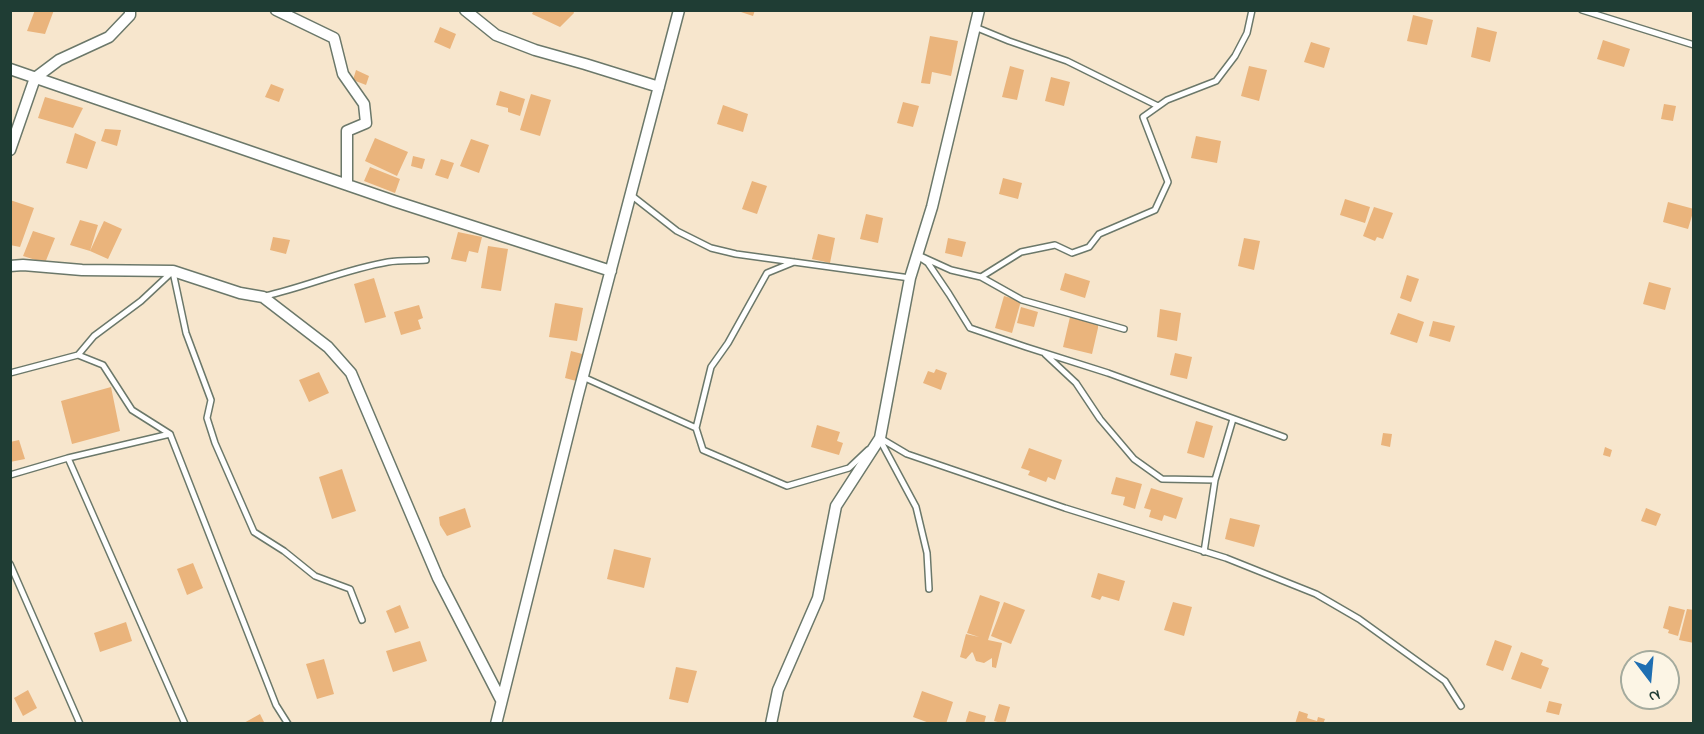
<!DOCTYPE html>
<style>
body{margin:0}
#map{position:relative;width:1704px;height:734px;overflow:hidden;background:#f7e6cd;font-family:"Indie Flower",sans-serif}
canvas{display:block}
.frame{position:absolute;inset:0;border:12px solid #1f3d34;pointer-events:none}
.north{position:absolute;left:1620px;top:650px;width:60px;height:60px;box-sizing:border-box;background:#fcf5e5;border:2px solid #a4ab9e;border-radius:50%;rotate:164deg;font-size:16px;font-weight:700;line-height:24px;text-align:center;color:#1f3d34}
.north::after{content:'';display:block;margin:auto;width:21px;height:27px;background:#1f6fb2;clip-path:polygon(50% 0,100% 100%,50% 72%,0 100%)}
</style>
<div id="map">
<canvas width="1704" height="734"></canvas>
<div class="frame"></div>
<div class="north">N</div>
</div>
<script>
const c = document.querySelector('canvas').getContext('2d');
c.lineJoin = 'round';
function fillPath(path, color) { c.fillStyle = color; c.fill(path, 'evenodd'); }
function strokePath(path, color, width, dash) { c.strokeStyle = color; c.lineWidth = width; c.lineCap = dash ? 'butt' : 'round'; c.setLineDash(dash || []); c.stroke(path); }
fillPath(new Path2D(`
 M35,10H54L45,34L27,31Z
 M534,10H573L574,13L560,27L532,14Z
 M735,10H755L753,16Z
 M1413,15L1433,20L1427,45L1407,41Z
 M440,27L456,34L450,49L434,42Z
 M1477,27L1497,32L1490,62L1471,57Z
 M930,36L958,41L951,76L932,72L930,84L921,83Z
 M1603,40L1630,49L1624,67L1597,59Z
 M1311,42L1330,48L1324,68L1304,62Z
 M1010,66L1024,70L1017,100L1002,97Z
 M1249,66L1267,70L1259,101L1241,96Z
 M356,70L369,76L366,85L353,80Z
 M1051,77L1070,82L1064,106L1045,101Z
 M271,84L284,89L279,102L265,97Z
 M500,91L525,99L520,116L508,112V108L496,105Z
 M531,94L551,100L540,136L520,130Z
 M45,97L83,108L73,128L38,118Z
 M903,102L919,106L913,127L897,123Z
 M1664,104L1676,106L1673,121L1661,119Z
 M723,105L748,114L743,132L717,124Z
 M105,129L121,130L117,146L101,141Z
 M75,133L96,142L87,169L66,163Z
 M1196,136L1221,141L1217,163L1191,158Z
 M375,138L408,152L397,176L365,161Z
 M471,139L489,145L479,173L460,166Z
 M413,156L425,159L422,169L411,166Z
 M441,159L454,163L448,179L435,175Z
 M370,167L400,179L395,193L364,181Z
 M1003,178L1022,183L1018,199L999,194Z
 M752,181L767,186L757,214L742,209Z
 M1345,199L1370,207L1365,223L1340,215Z
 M10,200L34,208L20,247L10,245Z
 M1668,202L1694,209L1688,229L1663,222Z
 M1374,207L1393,213L1383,239L1377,237L1375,241L1363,236Z
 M866,214L883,218L878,243L860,239Z
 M80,220L98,225L90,251L70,245Z
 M104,221L122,229L108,259L90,251Z
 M33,231L55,238L45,263L23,256Z
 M458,232L482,237L478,253L469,251L466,262L451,259Z
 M818,234L835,238L830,263L812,259Z
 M273,237L290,240L286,254L270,250Z
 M948,238L966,242L962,257L945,253Z
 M1244,238L1260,241L1254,270L1238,266Z
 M488,246L508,249L501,291L481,288Z
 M1065,273L1090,281L1085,298L1060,290Z
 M1407,275L1419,279L1411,302L1400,298Z
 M374,278L386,317L365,323L354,284Z
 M1649,282L1671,288L1665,310L1643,304Z
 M1004,296L1021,301L1012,333L995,328Z
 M555,303L583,308L577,341L549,337Z
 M419,305L423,318L418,320L421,329L401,335L394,312Z
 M1021,307L1038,312L1034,327L1017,323Z
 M1160,309L1181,313L1177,341L1157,337Z
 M1398,313L1424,322L1417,343L1390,334Z
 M1070,317L1098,323V328L1092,354L1063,347Z
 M1433,321L1455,326L1450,342L1429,336Z
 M571,351L586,355L580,382L565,378Z
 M1175,353L1192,357L1187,379L1170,375Z
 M936,369L947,373L941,390L923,383L928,371L934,373Z
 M319,372L329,393L309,402L299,380Z
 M111,387L120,431L72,444L61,401Z
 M1196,421L1213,426L1204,458L1187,453Z
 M817,425L840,432L837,441L843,443L839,455L811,447Z
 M1383,433L1392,434L1390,447L1381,445Z
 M19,440L25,459L10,462V442Z
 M1605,447L1612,450L1610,457L1603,455Z
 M1029,448L1062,460L1055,480L1048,477L1046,482L1028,475L1030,471L1021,468Z
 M342,469L356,511L332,519L319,477Z
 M1116,477L1142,484L1135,509L1123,505L1125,497L1111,494Z
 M1151,488L1183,498L1176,519L1164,515L1162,521L1149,517L1151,510L1144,508Z
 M465,508L471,527L447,536L440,525L439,517Z
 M1646,508L1661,514L1656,526L1641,521Z
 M1230,518L1260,525L1254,547L1225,539Z
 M614,549L651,558L644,588L607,579Z
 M193,563L203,588L187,595L177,569Z
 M1098,573L1125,581L1119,601L1102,596L1100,600L1091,597Z
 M980,595L1000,602L988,640L1002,643L996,668L992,667V658L984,663L976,661L973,653L972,652L966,659L960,657L966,634L979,637L967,633Z
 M1004,602L1025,610L1011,644L991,636Z
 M1173,602L1192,607L1184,636L1164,630Z
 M400,605L409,628L395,633L386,611Z
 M1669,606L1685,610L1678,636L1668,633L1669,630L1663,628Z
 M1687,609L1694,610V643L1679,640Z
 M126,622L132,641L100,652L94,633Z
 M1495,640L1512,646L1503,671L1486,665Z
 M420,641L427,661L393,672L386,651Z
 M1521,652L1543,660L1541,665L1549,668L1541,689L1511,679Z
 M324,659L334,694L317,699L306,664Z
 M676,667L697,671L688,703L669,699Z
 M28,690L37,708L23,716L14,698Z
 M922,691L953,702L946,724H932L913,717Z
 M1549,701L1562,704L1559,715L1546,712Z
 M999,704L1010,707L1005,724L994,721Z
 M969,711L986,716L984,724H965Z
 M1299,711L1308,714L1307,718L1317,721L1318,717L1325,719L1323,724H1295Z
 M260,714L265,724H242Z`), '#eab47c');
const lane = new Path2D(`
 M1582,10L1694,45
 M975,27L1009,41L1067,61L1158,106
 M631,195L677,231L711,248L736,254L910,278
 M918,255L951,270L981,277L1021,252L1055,245L1072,253L1089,247L1099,234L1155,210L1168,182L1143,117L1167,100L1216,81L1235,56L1247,33L1252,10
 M922,259L928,263L949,294L970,328L1026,347L1108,373L1284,437
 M173,272L186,333L211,400L207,418L215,443L254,532L284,551L315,576L350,589L362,620
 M981,277L1022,300L1124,329
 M265,296C306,287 346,269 388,262C401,260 414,261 426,260
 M1045,354L1076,383L1100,419L1134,459L1162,479L1215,480L1204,552
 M78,355L103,365L132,410L170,434
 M10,373L78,355L94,336L141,301L172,272
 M583,377L696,428L703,450L787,486L849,468L868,450
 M696,428L711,367L728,343L767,273L794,262
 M880,438L907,454L1065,508L1226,558L1316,594L1359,619L1445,681L1461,706
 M880,440L916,507L927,553L929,589
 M68,458L170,434L276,705L288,724
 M10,475L68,458L185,724
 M1215,480L1233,419
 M10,564L80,724`);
const street = new Path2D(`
 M276,10L334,38L343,74L364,104L366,123L347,131V185
 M465,10L496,35L535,50L585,64L659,87
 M10,69L394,201L611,271
 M10,150L35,78L59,60L109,37L130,15V10
 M10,266L23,265L82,270L173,271L240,293L263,297L328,347L351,373L438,578L501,700
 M496,724L578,395L679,10
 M771,724L778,690L818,598L836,506L880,438L910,278L932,207L979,10`);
strokePath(lane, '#6b786a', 8);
strokePath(street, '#6b786a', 13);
strokePath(lane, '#fff', 5);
strokePath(street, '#fff', 10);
</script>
